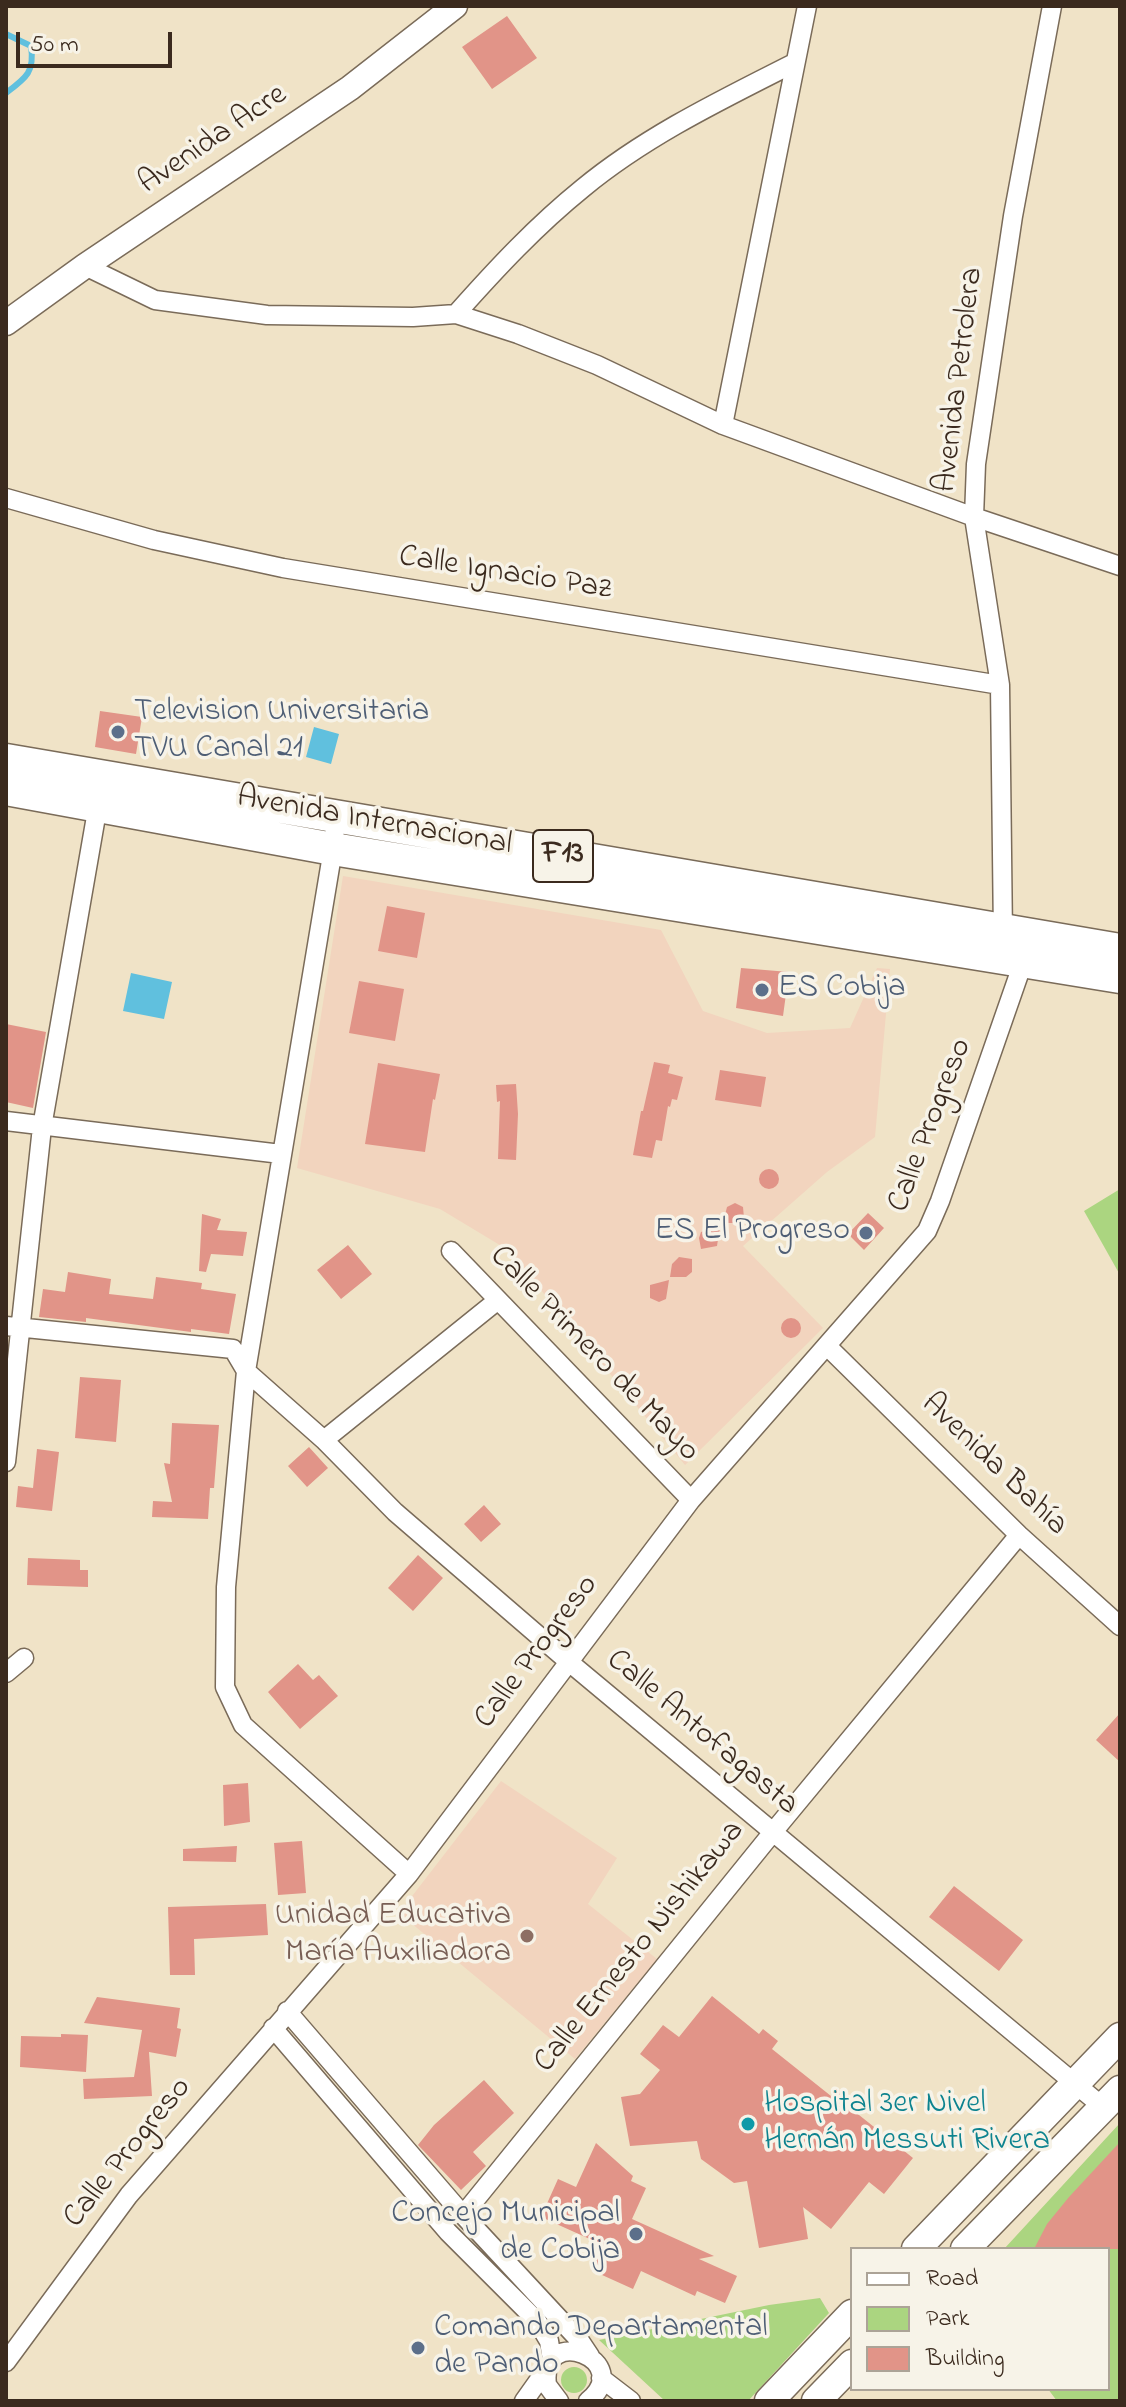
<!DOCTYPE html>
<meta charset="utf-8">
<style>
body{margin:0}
#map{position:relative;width:1126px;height:2407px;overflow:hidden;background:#f0e3c7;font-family:"Indie Flower",sans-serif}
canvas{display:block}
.frame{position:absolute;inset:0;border:8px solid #3b2a1e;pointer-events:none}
.legend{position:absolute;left:850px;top:2247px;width:260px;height:144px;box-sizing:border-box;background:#f7f3e8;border:2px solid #aca397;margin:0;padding:10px 14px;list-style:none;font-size:24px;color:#3b2a1e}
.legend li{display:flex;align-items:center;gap:16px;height:40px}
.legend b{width:40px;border:2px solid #aca397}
.scale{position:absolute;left:16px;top:32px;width:156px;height:36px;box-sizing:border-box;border:4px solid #3b2a1e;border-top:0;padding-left:10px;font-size:24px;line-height:28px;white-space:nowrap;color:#3b2a1e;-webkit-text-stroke:6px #f7f3e8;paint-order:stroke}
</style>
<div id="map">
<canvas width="1126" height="2407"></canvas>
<div class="frame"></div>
<ul class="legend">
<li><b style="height:10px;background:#fff"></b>Road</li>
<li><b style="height:22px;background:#abd580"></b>Park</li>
<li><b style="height:22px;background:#e19488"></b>Building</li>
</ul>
<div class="scale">50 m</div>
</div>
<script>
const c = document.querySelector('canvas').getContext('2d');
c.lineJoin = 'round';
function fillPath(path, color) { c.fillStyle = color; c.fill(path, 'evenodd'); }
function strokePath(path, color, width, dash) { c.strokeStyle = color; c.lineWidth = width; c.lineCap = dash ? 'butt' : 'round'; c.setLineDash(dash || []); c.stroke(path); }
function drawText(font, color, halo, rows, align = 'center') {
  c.font = font + ' "Indie Flower",sans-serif'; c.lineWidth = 7; c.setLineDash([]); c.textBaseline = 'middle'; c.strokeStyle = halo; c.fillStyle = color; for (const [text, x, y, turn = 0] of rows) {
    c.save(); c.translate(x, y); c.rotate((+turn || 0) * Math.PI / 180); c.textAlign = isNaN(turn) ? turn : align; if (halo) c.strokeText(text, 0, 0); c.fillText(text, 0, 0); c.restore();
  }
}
fillPath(new Path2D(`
 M343,876L661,930L703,1011L767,1033L850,1028L877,968L890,969L875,1137L827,1172L743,1246L823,1328L685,1465L508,1250L440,1209L297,1168Z
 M501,1781L617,1858L588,1904L657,1959L575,2059L399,1913Z`), '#f2d4be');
fillPath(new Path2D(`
 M1120,1189V1275L1084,1211Z
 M1120,2123V2401H1057L1048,2389H1108V2249H1004Z
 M820,2298L829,2313L748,2401H665L599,2340L769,2305Z
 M561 2380a13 13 0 1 1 26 0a13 13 0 1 1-26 0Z`), '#abd580');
fillPath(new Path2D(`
 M314,727L339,734L331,764L306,757Z
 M131,973L172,982L164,1019L123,1011Z`), '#60c0de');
strokePath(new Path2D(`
 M6,34L31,46C35,72 26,78 6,93`), '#60c0de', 6);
fillPath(new Path2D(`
 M507,16L537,58L492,89L462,47Z
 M100,711L142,717L136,754L95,747Z
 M387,906L425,913L417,958L378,951Z
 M741,968L789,972L783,1016L736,1008Z
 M359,981L404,989L395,1041L349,1033Z
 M6,1024L46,1032L33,1108L6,1102Z
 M654,1062L670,1065L668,1073L683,1077L677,1100L672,1099L670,1107L668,1106L662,1141L656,1140L652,1158L633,1155L641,1111H643Z
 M378,1063L440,1074L435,1100L433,1099L425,1152L365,1144Z
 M720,1070L766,1077L761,1107L715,1100Z
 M516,1084L518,1114L516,1160L498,1159L500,1101L497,1102L496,1085Z
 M759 1179a10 10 0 1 1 20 0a10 10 0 1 1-20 0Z
 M735,1203L743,1207L744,1218L740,1223H723L727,1207Z
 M868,1213L884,1228L864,1250L848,1234Z
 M202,1214L221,1219L217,1230L247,1232L243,1256L211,1254L206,1272L199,1271Z
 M720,1226L717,1246L701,1249L699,1238L701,1232Z
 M348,1245L372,1274L341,1299L317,1270Z
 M679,1257L692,1259V1272L686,1277H670L672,1264Z
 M68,1272L111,1279L109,1294L153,1299L156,1277L202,1283L201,1289L236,1294L229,1334L191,1329V1332L86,1318V1322L39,1317L43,1289L65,1292Z
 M669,1280L666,1299L659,1302L650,1298V1285Z
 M781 1328a10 10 0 1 1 20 0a10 10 0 1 1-20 0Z
 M80,1377L121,1380L116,1442L75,1438Z
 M172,1423L219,1425L214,1488H210L208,1519L152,1517L153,1501L172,1502L164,1463L170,1464Z
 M309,1447L328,1468L307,1487L288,1466Z
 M37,1449L59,1452L52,1511L16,1507L18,1486L33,1488Z
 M484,1505L501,1524L481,1542L464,1524Z
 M418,1555L443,1578L413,1611L388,1588Z
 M28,1558L80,1560V1570H88V1587L27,1585Z
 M298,1664L313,1680L319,1675L338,1696L300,1729L268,1692Z
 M1120,1713V1762L1096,1740Z
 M248,1783L250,1822L224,1826L223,1785Z
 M302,1841L306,1893L278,1895L274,1843Z
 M237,1846L236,1862L183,1861V1849Z
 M954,1886L1023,1940L999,1971L929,1917Z
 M266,1904L268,1935L194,1939L195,1975H170L168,1907Z
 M712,1996L759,2034L763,2029L778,2041L772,2049L831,2096L837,2088L854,2101L849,2107L913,2158L884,2194L869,2182L831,2229L803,2207L808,2239L759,2248L747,2181L734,2183L701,2159L697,2141L630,2146L621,2097L640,2094L660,2070L640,2054L663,2025L679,2037Z
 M97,1997L180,2008L177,2028L181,2029L176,2057L149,2052L152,2096L84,2099L83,2079L134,2077L142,2030L84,2023Z
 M61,2034L88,2035L86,2072L20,2067L21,2036L61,2037Z
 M484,2080L514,2113L473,2152L486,2166L461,2190L418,2145L434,2125Z
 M1120,2142V2249H1034L1047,2224L1069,2197Z
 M596,2143L633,2176L631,2181L646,2188L632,2219L714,2256L699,2259L737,2276L725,2303L697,2291L695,2296L641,2271L633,2289L591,2270L603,2245L541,2217L558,2179L576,2187Z`), '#e19488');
const street = new Path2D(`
 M85,266L155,300L267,315L413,317L456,314L518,334L597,365L723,425L974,517L1120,566
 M456,314C496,269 536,226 583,188C646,136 721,100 794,63
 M723,425L807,6
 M6,498L154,540L283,568L1000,685
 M336,817L333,849L246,1371L226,1587L225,1687L243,1725L409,1874
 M1003,937L1000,685L974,517L976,464L1013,216L1052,6
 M6,1121L281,1154
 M451,1251L691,1500
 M6,1326L233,1349L246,1371L324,1440L395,1512L569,1662L1103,2107
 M827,1346L1019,1535L1120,1626
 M324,1440L498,1300
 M6,1462L42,1127L98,805
 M6,1673L24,1658
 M287,2011L463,2215L580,2341L590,2356
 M273,2028L448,2232L537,2321L549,2341L552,2360
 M463,2215L773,1832L1019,1535
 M6,2362L129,2195L409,1874L691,1500L927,1231L940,1201L1026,954
 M601,2378L631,2401
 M524,2401L546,2370
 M559,2401L547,2385C539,2321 637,2361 588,2401`);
const secondary = new Path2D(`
 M6,323L85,266L350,88L455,6`);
const primary = new Path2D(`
 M916,2249L1120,2037
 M965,2249L1120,2090
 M769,2401L852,2314
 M816,2401L852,2364`);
const highway = new Path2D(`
 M6,760L1120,950
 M6,789L333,849L1120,977`);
strokePath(street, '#7a6b59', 21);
strokePath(secondary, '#7a6b59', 27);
strokePath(primary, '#7a6b59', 31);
strokePath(highway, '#7a6b59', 35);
strokePath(street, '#fff', 18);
strokePath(secondary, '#fff', 24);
strokePath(primary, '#fff', 28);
strokePath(highway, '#fff', 32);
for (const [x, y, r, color] of [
 [118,732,8,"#5c6f8a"],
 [762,990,8,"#5c6f8a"],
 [866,1233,8,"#5c6f8a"],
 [527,1936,8,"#8d6e63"],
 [748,2124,8,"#0f9aa8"],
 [636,2234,8,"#5c6f8a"],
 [418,2348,8,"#5c6f8a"]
]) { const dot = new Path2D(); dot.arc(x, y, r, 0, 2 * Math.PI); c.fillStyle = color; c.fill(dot); strokePath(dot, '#f7f3e8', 3); }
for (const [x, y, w] of [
 [563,856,60]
]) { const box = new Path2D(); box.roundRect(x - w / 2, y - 26, w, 52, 6); c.fillStyle = '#f7f3e8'; c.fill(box); strokePath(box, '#3b2a1e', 2); }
drawText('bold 30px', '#3b2a1e', null, [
 ["F13",563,856]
]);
drawText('32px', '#3b2a1e', '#f7f3e8', [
 ["Avenida Acre",214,141,-34],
 ["Avenida Petrolera",961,380,-83],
 ["Calle Ignacio Paz",505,575,9],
 ["Avenida Internacional",374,823,10],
 ["Calle Progreso",932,1126,-69],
 ["Calle Primero de Mayo",593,1355,46],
 ["Avenida Bahía",993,1466,44],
 ["Calle Progreso",538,1653,-53],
 ["Calle Antofagasta",701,1734,40],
 ["Calle Ernesto Nishikawa",641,1948,-51],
 ["Calle Progreso",129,2154,-51]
]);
drawText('32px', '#4e5e75', '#f7f3e8', [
 ["Television Universitaria",134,714],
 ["TVU Canal 21",134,751],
 ["ES Cobija",778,990],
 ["ES El Progreso",850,1233,"right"],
 ["Concejo Municipal",620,2216,"right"],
 ["de Cobija",620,2253,"right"],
 ["Comando Departamental",434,2330],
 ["de Pando",434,2367]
], 'left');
drawText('32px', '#785e54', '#f7f3e8', [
 ["Unidad Educativa",511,1918],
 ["María Auxiliadora",511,1955]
], 'right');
drawText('32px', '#0d838f', '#f7f3e8', [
 ["Hospital 3er Nivel",764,2106],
 ["Hernán Messuti Rivera",764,2143]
], 'left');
</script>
